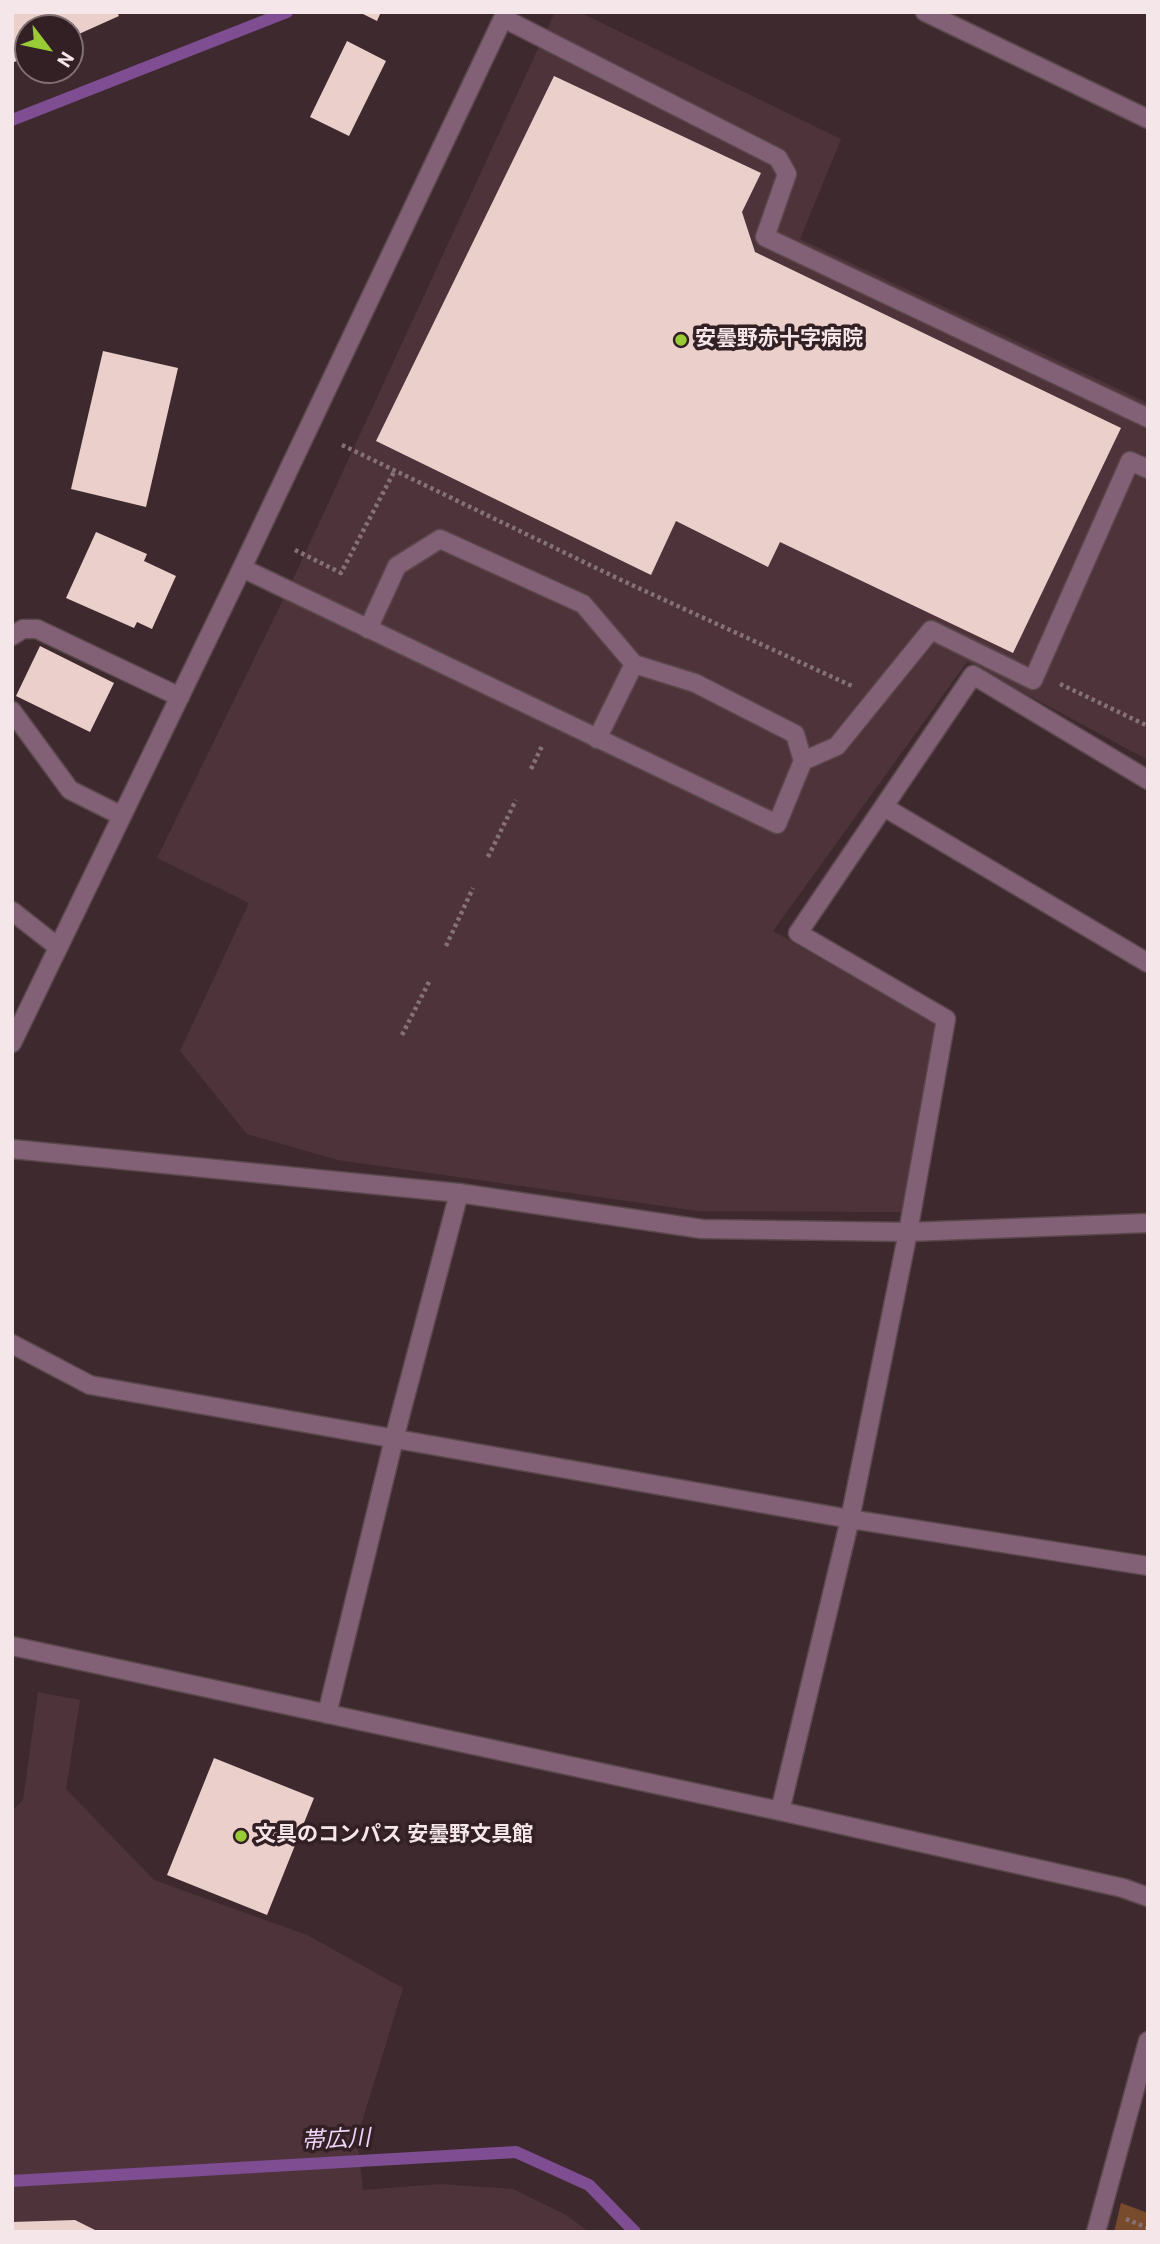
<!DOCTYPE html>
<meta charset="utf-8">
<style>
body{margin:0}
#map{position:relative;width:1160px;height:2244px;overflow:hidden;background:#3e2a2e;font-family:Roboto,sans-serif}
canvas{display:block}
.frame{position:absolute;inset:0;border:14px solid #f4e6e9;pointer-events:none}
.north{position:absolute;left:14px;top:14px;width:70px;height:70px;box-sizing:border-box;background:#332024;border:2px solid #806f73;border-radius:50%;rotate:122deg;font-size:19px;font-weight:700;line-height:28px;text-align:center;color:#f4e6e9}
.north::after{content:'';display:block;margin:auto;width:24px;height:32px;background:#99cb36;clip-path:polygon(50% 0,100% 100%,50% 72%,0 100%)}
</style>
<div id="map">
<canvas width="1160" height="2244"></canvas>
<div class="frame"></div>
<div class="north">N</div>
</div>
<script>
const c = document.querySelector('canvas').getContext('2d');
c.lineJoin = 'round';
function fillPath(path, color) { c.fillStyle = color; c.fill(path, 'evenodd'); }
function strokePath(path, color, width, dash) { c.strokeStyle = color; c.lineWidth = width; c.lineCap = dash ? 'butt' : 'round'; c.setLineDash(dash || []); c.stroke(path); }
function drawText(font, color, halo, rows, align = 'center') {
  c.font = font + ' Roboto,"Noto Sans JP",sans-serif'; c.lineWidth = 7; c.setLineDash([]); c.textBaseline = 'middle'; c.strokeStyle = halo; c.fillStyle = color; for (const [text, x, y, turn = 0] of rows) {
    c.save(); c.translate(x, y); c.rotate((+turn || 0) * Math.PI / 180); c.textAlign = isNaN(turn) ? turn : align; if (halo) c.strokeText(text, 0, 0); c.fillText(text, 0, 0); c.restore();
  }
}
fillPath(new Path2D(`
 M555,12H579L841,139L800,239L1148,403V760L967,662L773,931L938,1026L901,1212L698,1211L338,1160L247,1134L180,1051L249,903L157,858L296,573Z
 M38,1692L80,1700L66,1789L154,1880L307,1935L403,1988L357,2138L363,2190L441,2184L513,2189L566,2215L589,2232H12V1811L23,1800Z`), '#4e343a');
fillPath(new Path2D(`
 M1121,2203L1148,2213V2232H1114Z`), '#794b2d');
strokePath(new Path2D(`
 M12,120L287,12
 M12,2181L516,2152L589,2185L635,2232`), '#7e4d92', 12);
fillPath(new Path2D(`
 M12,12H117L119,16L70,38V28H28V56L12,63Z
 M359,12H381L377,21Z
 M347,41L386,61L349,136L310,117Z
 M554,76L761,173L742,212L755,252L1121,428L1013,653L780,542L768,567L676,521L651,575L376,441Z
 M103,351L178,368L146,507L71,489Z
 M96,532L147,554L144,561L176,576L152,629L137,622L134,628L66,598Z
 M40,646L114,683L90,732L16,696Z
 M214,1758L314,1798L267,1915L167,1875Z
 M75,2220L99,2232H12V2222Z`), '#eacfcb');
const minor = new Path2D(`
 M925,12L1148,119
 M503,18L778,158L787,174L765,237L1148,418
 M242,568L777,824L803,761L837,746L931,630L1033,680L1130,461L1148,469
 M368,629L397,566L440,539L583,604L634,664L695,683L795,734L803,761
 M12,636L23,629H37L180,697
 M12,711L70,790L122,816
 M597,739L634,664
 M884,807L1148,963
 M12,911L58,947
 M12,1043L242,568L506,12
 M12,1149L459,1193L702,1229L908,1232L1148,1223
 M12,1344L90,1385L850,1519L1148,1566
 M12,1646L780,1811L1123,1888L1148,1897
 M327,1714L394,1439L459,1193
 M780,1811L850,1519L908,1232L946,1019L798,933L973,675L1148,780
 M1096,2232L1148,2041`);
strokePath(minor, '#5b484c', 21);
strokePath(new Path2D(`
 M342,445L621,580L852,686
 M295,550L341,573L395,470
 M1060,684L1148,726
 M531,769L543,744
 M488,857L516,800
 M446,946L473,888
 M402,1035L430,980
 M1126,2219L1148,2228`), '#847276', 4.5, [3.5, 3.5]);
strokePath(minor, '#826076', 18);
for (const [x, y, r, color] of [
 [681,340,7,"#99cb36"],
 [241,1836,7,"#99cb36"]
]) { const dot = new Path2D(); dot.arc(x, y, r, 0, 2 * Math.PI); c.fillStyle = color; c.fill(dot); strokePath(dot, '#332024', 2.5); }
drawText('bold 21px', '#f4e6e9', '#332024', [
 ["安曇野赤十字病院",695,340],
 ["文具のコンパス 安曇野文具館",255,1836]
], 'left');
drawText('italic 23px', '#efd4fb', '#332024', [
 ["帯広川",336,2141,-3]
]);
</script>
